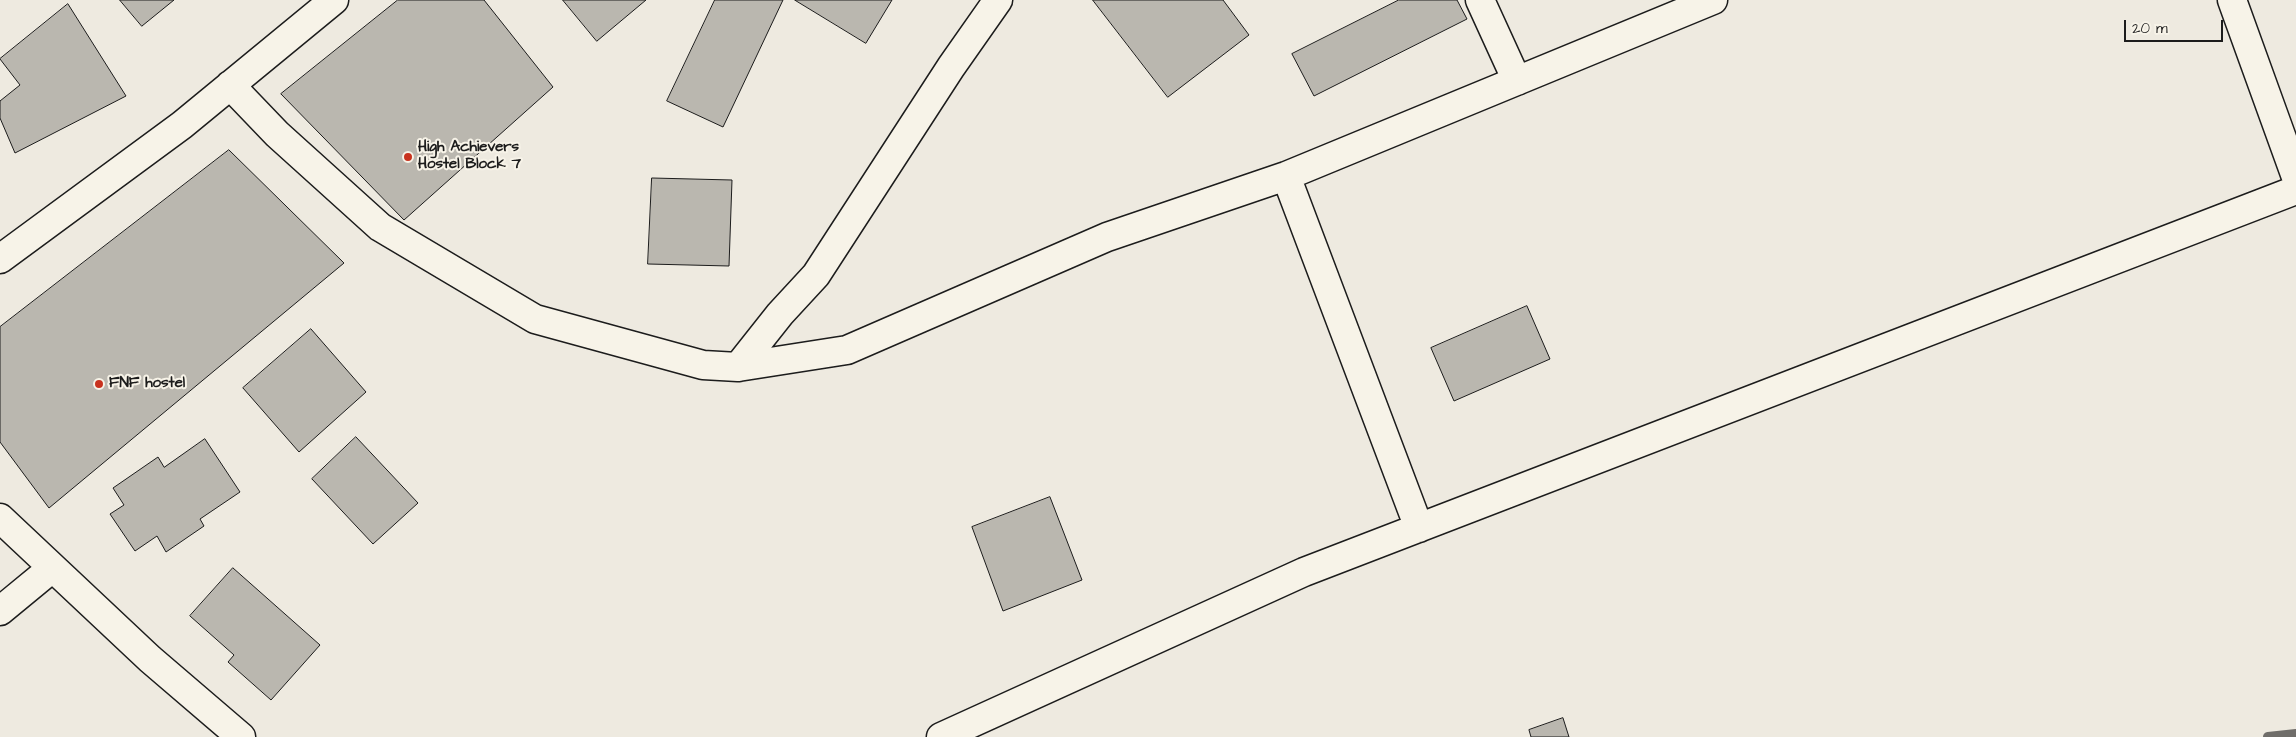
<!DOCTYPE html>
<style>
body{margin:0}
#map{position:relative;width:2296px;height:737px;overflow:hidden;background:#eeeae0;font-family:"Architects Daughter",sans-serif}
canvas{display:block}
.scale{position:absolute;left:2124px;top:20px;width:99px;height:22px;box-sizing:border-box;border:2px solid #1c1c1c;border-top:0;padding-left:6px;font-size:15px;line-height:18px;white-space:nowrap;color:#1c1c1c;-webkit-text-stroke:4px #f7f3e8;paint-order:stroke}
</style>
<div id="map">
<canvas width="2296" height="737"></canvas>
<div class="scale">20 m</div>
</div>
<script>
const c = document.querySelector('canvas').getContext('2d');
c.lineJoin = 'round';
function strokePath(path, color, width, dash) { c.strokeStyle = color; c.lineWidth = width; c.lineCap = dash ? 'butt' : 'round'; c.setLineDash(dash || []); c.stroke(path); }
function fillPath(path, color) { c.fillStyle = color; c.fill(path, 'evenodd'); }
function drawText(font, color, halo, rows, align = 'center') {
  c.font = font + ' "Architects Daughter",sans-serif'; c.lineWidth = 4; c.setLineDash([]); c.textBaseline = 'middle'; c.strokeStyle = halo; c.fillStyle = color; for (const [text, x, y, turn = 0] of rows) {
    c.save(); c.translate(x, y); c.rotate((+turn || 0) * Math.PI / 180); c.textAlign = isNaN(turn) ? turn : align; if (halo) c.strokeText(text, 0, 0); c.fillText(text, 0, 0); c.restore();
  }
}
strokePath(new Path2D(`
 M2268,737L2296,734`), '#6f6d69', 10);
const building = new Path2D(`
 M120,0H174L142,26Z
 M398,0H484L553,87L404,220L281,94Z
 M563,0H646L597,41Z
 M715,0H783L723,127L667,101Z
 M795,0H892L866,43Z
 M1093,0H1223L1249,35L1168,97Z
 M1399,0H1457L1467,19L1314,96L1292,54Z
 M68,4L126,96L15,153L0,118V101L20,85L0,59Z
 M229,150L344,263L49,508L0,442V327Z
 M652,178L732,180L729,266L648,264Z
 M1527,306L1550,359L1454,401L1431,348Z
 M311,329L366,392L299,452L243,388Z
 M356,437L418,503L373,544L312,479Z
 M205,439L240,492L200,519L204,526L166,552L157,536L135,551L110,514L124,505L113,488L158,457L164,467Z
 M1050,497L1082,580L1003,611L972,527Z
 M233,568L320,645L271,700L228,662L234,655L190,616Z
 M1563,718L1569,737H1531L1529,730Z`);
fillPath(building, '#bab7af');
strokePath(building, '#1c1c1c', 1);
const street = new Path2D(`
 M1480,0L1517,81
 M2232,0L2296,177
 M230,85L277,134L380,227L535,319L703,365L738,367L847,350L1107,237L1286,176L1713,0
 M1286,176L1419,528
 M0,259L182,125L334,0
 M738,367L780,314L816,275L951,67L998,0
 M0,518L150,659L241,737
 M0,611L51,569
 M941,737L1304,572L2296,190`);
strokePath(street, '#1c1c1c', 31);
strokePath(street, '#f7f3e8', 28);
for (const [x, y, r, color] of [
 [408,157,5,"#c8321e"],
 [99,384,5,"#c8321e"]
]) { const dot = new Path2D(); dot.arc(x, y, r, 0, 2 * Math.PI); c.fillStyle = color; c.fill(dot); strokePath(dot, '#f7f3e8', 2); }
drawText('bold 15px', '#1c1c1c', '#f7f3e8', [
 ["High Achievers",418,148],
 ["Hostel Block 7",418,165],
 ["FNF hostel",109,384]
], 'left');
</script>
